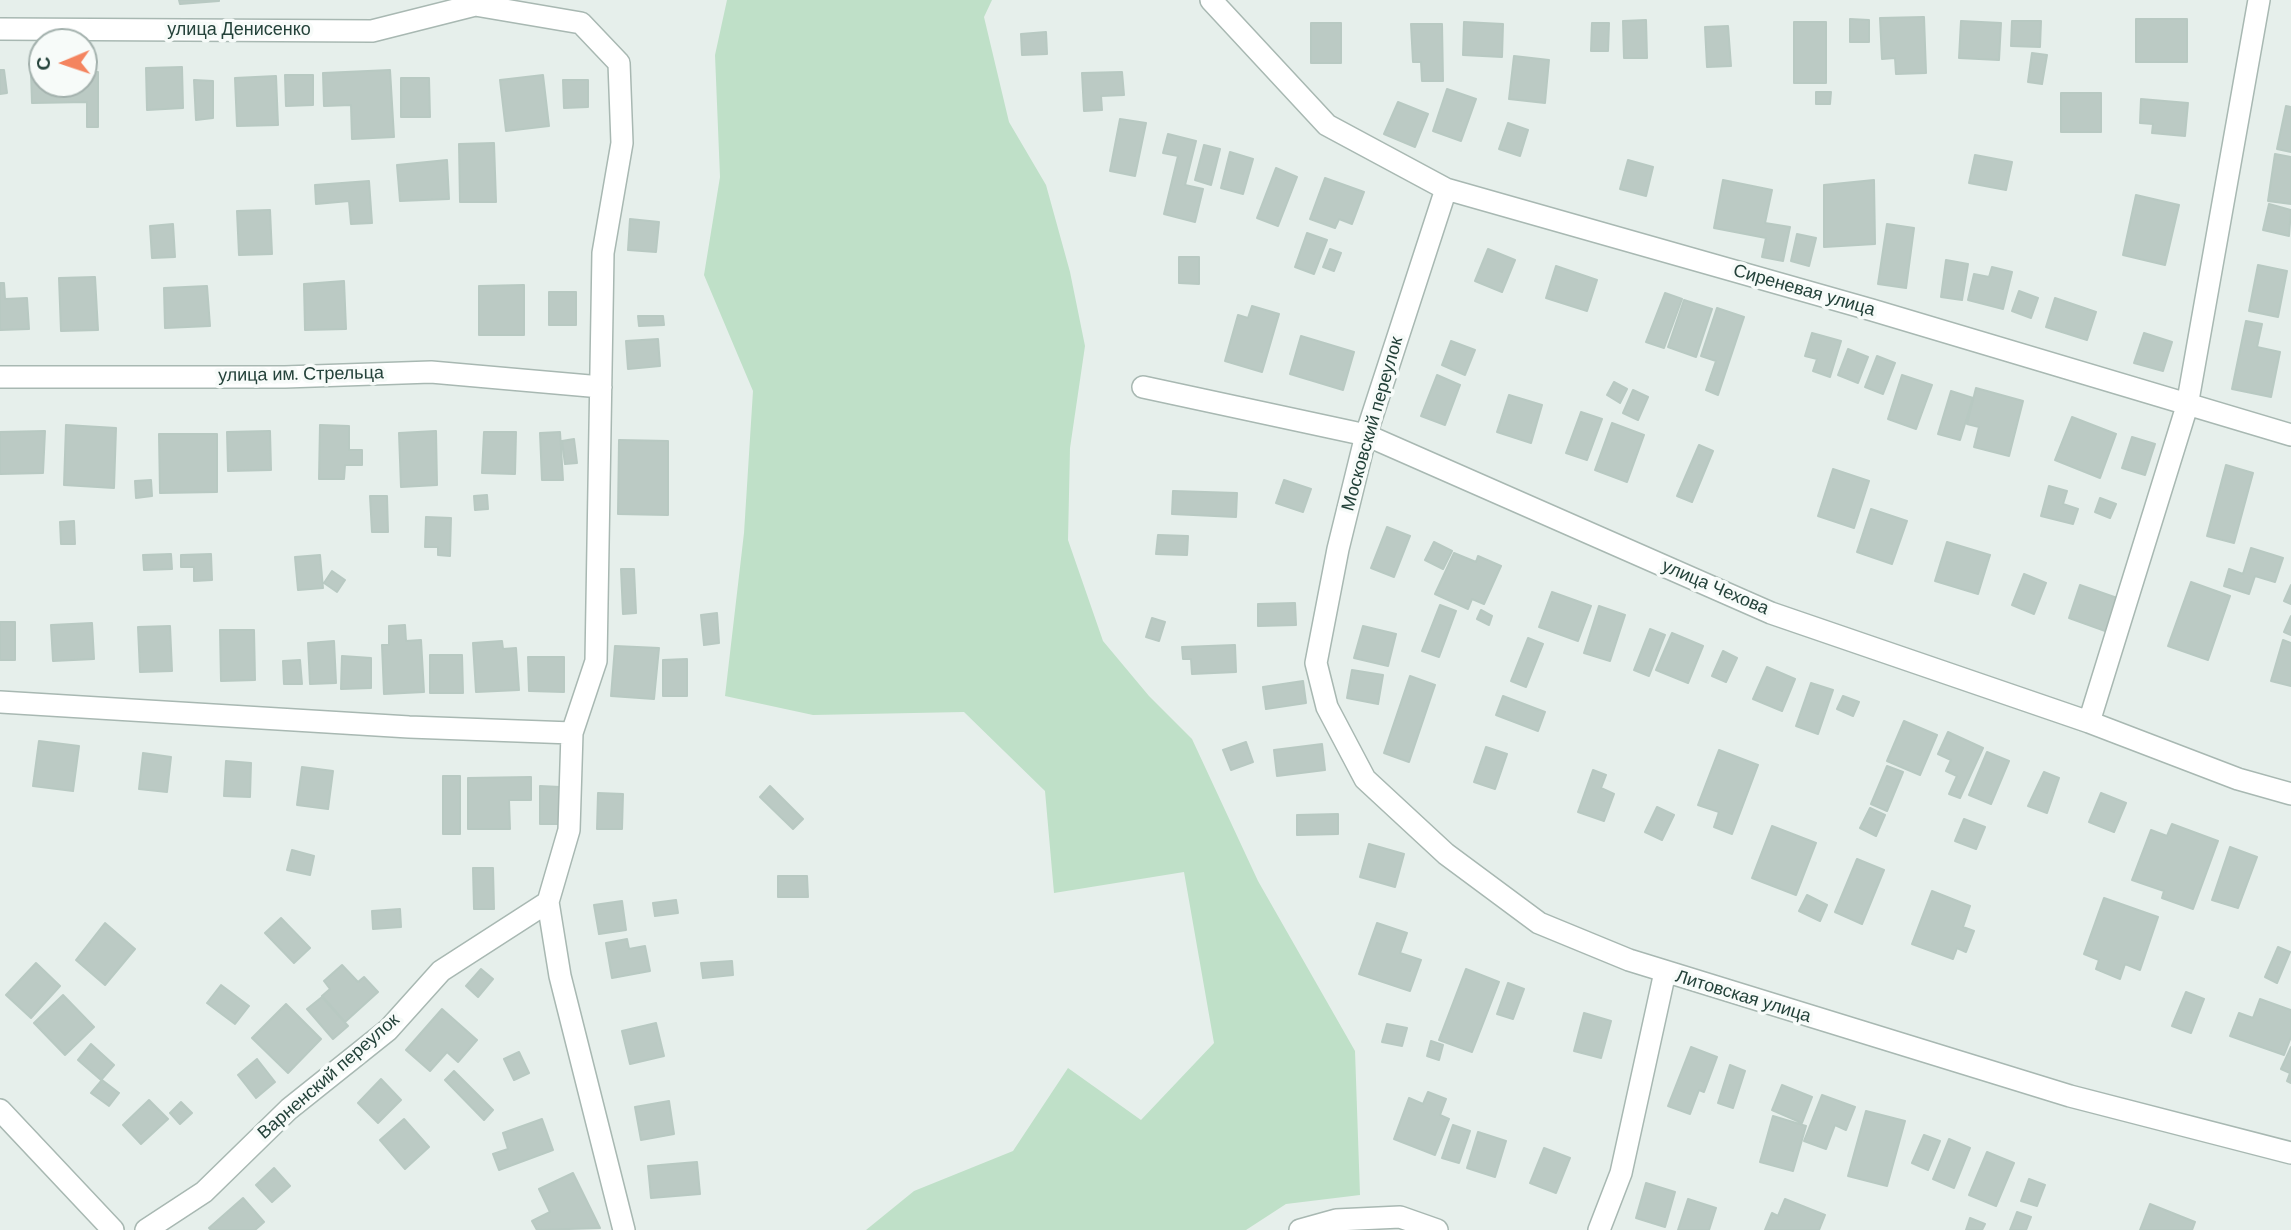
<!DOCTYPE html>
<meta charset="utf-8">
<style>
body{margin:0}
#map{position:relative;width:2291px;height:1230px;overflow:hidden;background:#e6efeb;font-family:"DM Sans",sans-serif}
canvas{display:block}
.north{position:absolute;left:28px;top:28px;width:70px;height:70px;box-sizing:border-box;background:#f7fbf9;border:2px solid #a3b1ad;border-radius:50%;rotate:268deg;font-size:19px;font-weight:700;line-height:28px;text-align:center;color:#24423a}
.north::after{content:'';display:block;margin:auto;width:24px;height:32px;background:#f4845f;clip-path:polygon(50% 0,100% 100%,50% 72%,0 100%)}
</style>
<div id="map">
<canvas width="2291" height="1230"></canvas>
<div class="north">С</div>
</div>
<script>
const c = document.querySelector('canvas').getContext('2d');
c.lineJoin = 'round';
function fillPath(path, color) { c.fillStyle = color; c.fill(path, 'evenodd'); }
function strokePath(path, color, width, dash) { c.strokeStyle = color; c.lineWidth = width; c.lineCap = dash ? 'butt' : 'round'; c.setLineDash(dash || []); c.stroke(path); }
function drawText(font, color, halo, rows, align = 'center') {
  c.font = font + ' "DM Sans",sans-serif'; c.lineWidth = 7; c.setLineDash([]); c.textBaseline = 'middle'; c.strokeStyle = halo; c.fillStyle = color; for (const [text, x, y, turn = 0] of rows) {
    c.save(); c.translate(x, y); c.rotate((+turn || 0) * Math.PI / 180); c.textAlign = isNaN(turn) ? turn : align; if (halo) c.strokeText(text, 0, 0); c.fillText(text, 0, 0); c.restore();
  }
}
fillPath(new Path2D(`
 M727,0H992L984,17L1009,122L1046,185L1070,272L1085,346L1070,448L1068,540L1103,641L1149,696L1192,739L1258,881L1355,1051L1360,1195L1286,1204L1246,1230H866L914,1191L1013,1151L1068,1068L1141,1120L1214,1043L1184,872L1054,893L1045,791L964,712L813,715L725,696L744,533L753,391L704,275L720,177L715,55Z`), '#bfe0c8');
const building = new Path2D(`
 M179,0H219V1L180,4Z
 M1924,17L1926,73L1896,74L1895,58L1882,59L1880,18Z
 M1850,19L1869,20V42H1850Z
 M2136,19H2187V62H2136Z
 M1646,20L1647,58H1624L1623,21Z
 M1961,21L2001,23L1999,60L1959,58Z
 M2012,21H2041L2040,47L2011,46Z
 M1464,22L1503,24L1502,57L1463,55Z
 M1794,22H1826V83H1794Z
 M1311,23H1341V63H1311Z
 M1592,23H1609L1608,51H1591Z
 M1411,24H1442L1443,81H1422L1421,62H1413Z
 M1728,26L1731,66L1707,67L1705,27Z
 M1046,32L1047,54L1022,55L1021,34Z
 M2032,53L2047,55L2042,84L2028,82Z
 M1514,56L1549,60L1545,103L1509,99Z
 M182,67L183,108L147,110L146,68Z
 M0,70H4L7,93L0,94Z
 M390,70L394,137L352,139L351,105L324,106L323,73Z
 M31,72H42V84H84V72H98V127H87V102L32,103Z
 M1122,72L1124,95L1101,96L1102,110L1084,111L1082,73Z
 M285,75H313V105L286,106Z
 M543,75L549,126L506,131L500,80Z
 M276,76L278,125L237,126L235,78Z
 M401,78H429L430,117H401Z
 M194,80L213,81V118L196,120Z
 M563,80H588V107L564,108Z
 M1447,89L1476,99L1461,141L1433,131Z
 M1816,92H1831L1830,104H1816Z
 M2061,93H2101V132H2061Z
 M2141,99L2188,103L2185,136L2152,133L2153,124L2140,123Z
 M1398,102L1428,114L1415,147L1384,134Z
 M2286,106L2291,107V152L2277,149Z
 M1120,119L1146,123L1135,176L1110,171Z
 M1508,123L1528,130L1520,156L1499,149Z
 M1168,134L1196,141L1185,185L1203,189L1195,222L1164,214L1178,156L1163,153Z
 M494,143L496,202H460L459,144Z
 M1204,145L1220,149L1211,185L1195,180Z
 M1230,152L1253,159L1243,194L1221,188Z
 M2275,154L2291,157V204L2268,201Z
 M1975,155L2012,162L2006,190L1969,183Z
 M447,160L449,199L400,201L397,165Z
 M1628,160L1653,167L1646,196L1620,189Z
 M1276,168L1297,177L1278,226L1257,218Z
 M1325,178L1364,192L1352,224L1339,219L1335,228L1310,219Z
 M1723,180L1772,190L1765,223L1790,227L1783,261L1762,257L1766,238L1714,228Z
 M1874,180L1875,244L1824,247V185Z
 M369,181L372,223L351,224L349,201L316,204L315,185Z
 M2136,195L2179,205L2165,265L2123,255Z
 M2269,204L2291,210L2289,236L2263,230Z
 M270,210L272,254L239,255L237,211Z
 M630,219L659,222L656,252L628,250Z
 M173,224L175,257L152,258L150,226Z
 M1887,224L1914,228L1906,288L1878,284Z
 M1307,233L1327,240L1314,274L1295,267Z
 M1797,234L1816,238L1809,266L1791,261Z
 M1330,249L1341,253L1334,271L1323,267Z
 M1488,249L1515,260L1502,292L1475,281Z
 M1179,257H1199V284L1179,283Z
 M1946,260L1968,264L1962,300L1941,297Z
 M2258,265L2287,271L2278,317L2249,311Z
 M1556,266L1597,280L1587,311L1546,298Z
 M1992,267L2012,272L2003,309L1968,300L1974,274L1989,277Z
 M95,277L98,330L61,331L59,278Z
 M344,281L346,329L305,330L304,284Z
 M0,283H4L5,299L27,298L29,329L0,330Z
 M524,285V335H479V286Z
 M207,286L210,326L165,328L164,288Z
 M2019,291L2038,298L2031,318L2012,311Z
 M549,292H576V325H549Z
 M1665,293L1682,299L1664,348L1646,342Z
 M2055,298L2096,312L2087,340L2046,327Z
 M1684,300L1712,309L1696,357L1668,347Z
 M1252,306L1279,314L1262,372L1225,361L1238,315L1248,318Z
 M1717,308L1744,317L1718,395L1706,390L1716,361L1701,356Z
 M638,316H663L664,325L639,326Z
 M2246,321L2262,324L2257,347L2280,352L2271,397L2232,389Z
 M1812,333L1841,341L1830,377L1813,371L1817,359L1805,356Z
 M2144,333L2172,342L2163,371L2134,363Z
 M1301,336L1354,352L1343,390L1290,374Z
 M658,339L660,366L628,369L626,341Z
 M1451,341L1475,350L1465,375L1442,365Z
 M1848,349L1868,357L1858,383L1838,375Z
 M1877,356L1895,363L1883,394L1865,387Z
 M1437,375L1460,385L1445,425L1421,416Z
 M1902,375L1932,385L1916,429L1888,419Z
 M1614,382L1627,389L1620,403L1607,395Z
 M1976,388L2023,401L2009,456L1974,447L1979,427L1967,424Z
 M1633,390L1648,397L1638,420L1623,413Z
 M1951,391L1973,398L1960,440L1938,434Z
 M1509,395L1542,405L1531,443L1497,432Z
 M1581,412L1602,419L1587,460L1566,453Z
 M2072,417L2116,434L2100,478L2055,460Z
 M1612,423L1644,435L1627,482L1595,470Z
 M66,425L116,428L114,488L64,485Z
 M320,425L349,426V450H362V465H345L344,479H319Z
 M45,431L43,473L0,474V432Z
 M270,431L271,470L228,471L227,432Z
 M436,431L437,485L401,487L399,433Z
 M484,432H516L515,474L482,473Z
 M560,432L563,480H542L540,433Z
 M159,434H217V492L160,493Z
 M2132,437L2155,444L2145,475L2122,468Z
 M574,439L577,463L565,464L562,441Z
 M619,440L668,441V515L618,514Z
 M1699,445L1713,451L1692,502L1677,496Z
 M2226,465L2253,473L2234,543L2207,536Z
 M1833,469L1869,481L1854,528L1818,516Z
 M151,480L152,496L136,498L135,481Z
 M1284,480L1311,489L1303,512L1276,503Z
 M2049,486L2067,491L2063,504L2078,509L2073,524L2041,516Z
 M1173,491L1237,493L1236,517L1172,514Z
 M487,495L488,509L475,510L474,496Z
 M370,496H387L388,532H372Z
 M2100,498L2116,504L2110,518L2095,512Z
 M1871,509L1907,521L1892,564L1857,552Z
 M426,517L451,518L450,556L438,555V547H425Z
 M74,521L75,544H61L60,522Z
 M1387,527L1410,536L1394,577L1371,568Z
 M1158,535L1188,536L1187,555L1156,554Z
 M1434,542L1452,551L1443,569L1425,560Z
 M1947,542L1990,555L1978,594L1935,581Z
 M2251,548L2283,558L2275,582L2255,576L2249,594L2224,586L2229,569L2243,574Z
 M1454,553L1476,562L1478,556L1501,566L1484,604L1472,599L1468,609L1435,594Z
 M171,554L172,569L144,570L143,555Z
 M211,554L212,580L194,581V567H181V555Z
 M320,555L323,588L298,590L295,557Z
 M621,569H634L636,613L623,614Z
 M332,571L345,580L337,592L324,583Z
 M2024,574L2046,583L2034,614L2012,605Z
 M2191,582L2230,596L2208,660L2168,646Z
 M2080,585L2120,599L2108,632L2069,618Z
 M2291,585V604L2284,601Z
 M1552,592L1591,606L1578,641L1539,627Z
 M1295,603L1296,625L1258,626V604Z
 M1440,605L1456,611L1439,657L1422,651Z
 M1599,606L1625,615L1610,661L1584,653Z
 M1481,610L1492,616L1489,625L1477,619Z
 M717,613L719,643L704,645L701,615Z
 M2291,616V635L2284,632Z
 M1152,618L1165,622L1159,641L1146,637Z
 M0,622H15V660H0Z
 M92,623L94,659L53,661L51,625Z
 M405,625L406,641L421,640L424,692L384,694L382,645H389V626Z
 M170,626L172,671L140,672L138,627Z
 M1363,626L1396,634L1388,666L1354,658Z
 M1650,629L1665,635L1649,676L1634,670Z
 M220,630H254L255,680L221,681Z
 M1672,633L1703,646L1688,683L1656,670Z
 M1528,638L1543,644L1526,687L1511,681Z
 M2283,640L2291,643V686L2271,681Z
 M334,641L336,683L310,684L308,643Z
 M502,641L503,649L516,648L519,690L476,692L473,643Z
 M1235,645L1236,672L1192,674L1191,659H1183L1182,647Z
 M615,646L659,648L654,699L611,696Z
 M1723,651L1737,658L1726,682L1712,676Z
 M430,655H462L463,693H430Z
 M342,656L371,658V688L341,689Z
 M528,657H564V692L529,691Z
 M687,659V696H663V660Z
 M300,660L302,684H284L283,661Z
 M1767,667L1795,679L1782,711L1753,699Z
 M1352,670L1383,675L1378,704L1347,698Z
 M1410,676L1435,685L1409,762L1384,753Z
 M1303,681L1306,703L1266,709L1263,687Z
 M1811,683L1833,690L1818,734L1796,726Z
 M1503,696L1545,712L1538,731L1496,715Z
 M1843,696L1859,702L1853,716L1837,709Z
 M1904,721L1937,735L1920,775L1887,761Z
 M1948,732L1983,748L1960,798L1949,794L1957,776L1946,771L1951,760L1938,754Z
 M39,741L79,746L73,791L33,786Z
 M1246,742L1253,762L1231,770L1223,750Z
 M1322,744L1325,770L1277,776L1274,750Z
 M1486,747L1507,754L1495,789L1474,782Z
 M1719,750L1758,765L1732,834L1714,827L1719,812L1698,805Z
 M1987,752L2009,761L1991,804L1969,795Z
 M143,753L171,757L167,792L139,789Z
 M226,761L251,763L250,797L224,796Z
 M1887,766L1903,772L1887,811L1871,804Z
 M302,767L333,771L328,809L297,805Z
 M1593,770L1606,775L1601,788L1614,794L1604,821L1578,812Z
 M2044,772L2059,778L2047,813L2028,806Z
 M443,776H460V834H443Z
 M531,777V800H509L510,829H468V778Z
 M540,786L560,787V824H540Z
 M770,786L803,819L793,829L760,797Z
 M598,793L623,794L622,829H597Z
 M2101,793L2126,803L2114,832L2089,822Z
 M1657,807L1674,815L1662,840L1645,832Z
 M1870,808L1885,815L1876,836L1860,828Z
 M1338,814V834L1297,835V815Z
 M1964,819L1985,827L1976,849L1955,841Z
 M2172,824L2218,841L2193,909L2162,898L2164,891L2132,880L2151,830L2167,836Z
 M1772,826L1816,843L1796,895L1752,878Z
 M1369,844L1404,854L1395,887L1360,877Z
 M2230,847L2257,857L2238,908L2212,900Z
 M292,850L314,856L310,875L287,870Z
 M1857,859L1884,870L1862,924L1835,912Z
 M473,868H493L494,909H474Z
 M778,876H807L808,897H778Z
 M1932,891L1970,906L1963,927L1974,931L1966,952L1957,948L1953,959L1912,944Z
 M1807,895L1827,905L1820,921L1799,911Z
 M2104,898L2158,917L2140,970L2125,964L2120,979L2096,969L2099,960L2084,954Z
 M676,900L678,913L655,916L653,903Z
 M622,901L626,930L599,934L594,905Z
 M400,909L401,927L373,929L372,911Z
 M281,918L310,948L294,963L265,933Z
 M105,923L135,949L105,985L76,960Z
 M1377,923L1407,933L1400,953L1421,960L1410,991L1359,974Z
 M627,939L629,949L645,946L650,971L612,978L606,943Z
 M2278,947L2290,952L2277,983L2265,977Z
 M732,961L733,975L703,978L701,963Z
 M36,963L60,986L31,1018L6,995Z
 M342,965L358,982L364,977L378,992L345,1022L322,996L330,989L324,981Z
 M481,969L493,979L478,997L466,986Z
 M1466,969L1499,982L1472,1052L1439,1040Z
 M1508,983L1524,989L1513,1019L1497,1014Z
 M221,985L249,1006L235,1024L207,1003Z
 M2186,992L2204,999L2191,1033L2172,1026Z
 M63,995L94,1027L65,1055L34,1023Z
 M322,997L348,1026L333,1039L307,1009Z
 M2260,999L2291,1010V1037L2284,1055L2230,1036L2239,1013L2253,1018Z
 M286,1004L321,1039L288,1073L252,1038Z
 M442,1009L477,1040L458,1062L447,1052L430,1071L406,1050Z
 M1584,1013L1611,1021L1601,1058L1574,1051Z
 M656,1023L664,1056L630,1064L622,1031Z
 M1387,1024L1407,1028L1402,1046L1382,1042Z
 M1431,1041L1443,1045L1439,1060L1427,1056Z
 M91,1044L114,1065L101,1080L78,1060Z
 M1691,1047L1717,1057L1704,1092L1699,1090L1690,1114L1668,1106Z
 M2291,1047V1083L2287,1081L2290,1073L2281,1069Z
 M519,1052L529,1073L514,1080L504,1059Z
 M257,1059L275,1082L256,1098L238,1075Z
 M1730,1065L1745,1071L1733,1108L1718,1103Z
 M454,1071L493,1110L484,1120L445,1080Z
 M381,1079L401,1100L378,1123L358,1103Z
 M102,1080L119,1093L109,1106L91,1093Z
 M1782,1085L1812,1097L1802,1123L1772,1110Z
 M1428,1092L1446,1099L1440,1115L1449,1119L1435,1155L1394,1139L1409,1098L1423,1104Z
 M1822,1095L1855,1107L1846,1130L1835,1125L1826,1149L1804,1141Z
 M149,1100L168,1119L141,1144L123,1125Z
 M669,1101L674,1134L641,1140L635,1107Z
 M181,1102L192,1113L180,1124L170,1113Z
 M1866,1111L1905,1121L1887,1186L1848,1176Z
 M1773,1116L1806,1126L1793,1171L1760,1162Z
 M404,1119L429,1147L405,1169L380,1140Z
 M542,1119L553,1150L499,1170L493,1154L508,1149L503,1133Z
 M1453,1125L1470,1131L1459,1163L1442,1158Z
 M1478,1132L1506,1141L1495,1177L1467,1168Z
 M1924,1135L1940,1141L1928,1170L1912,1163Z
 M1949,1139L1970,1148L1954,1188L1933,1179Z
 M1544,1148L1570,1158L1556,1193L1530,1183Z
 M1987,1152L2014,1163L1996,1206L1969,1195Z
 M697,1162L700,1194L651,1198L648,1166Z
 M274,1168L290,1186L272,1202L256,1185Z
 M573,1173L600,1228L537,1230L532,1221L550,1212L539,1189Z
 M2029,1179L2045,1185L2037,1206L2021,1201Z
 M1646,1183L1675,1192L1665,1227L1636,1218Z
 M243,1198L264,1222L255,1230H211L209,1228Z
 M1688,1199L1716,1208L1709,1230H1678Z
 M1785,1199L1825,1215L1819,1230H1765L1772,1213L1778,1216Z
 M2150,1204L2195,1222L2192,1230H2140Z
 M2017,1212L2031,1217L2026,1230H2010Z
 M1970,1218L1985,1224L1982,1230H1966Z`);
fillPath(building, '#bbcac4');
strokePath(building, '#b8c9c2', 2);
const street = new Path2D(`
 M1211,0L1327,125L1446,189L1872,310L2291,435
 M0,29L372,31L475,5L581,23L619,63L622,143L603,253L596,661L572,733L569,830L548,902L560,976L624,1230
 M1446,189L1366,435L1338,549L1316,663L1327,707L1365,779L1446,854L1539,923L1629,960L2070,1096L2291,1153
 M0,377H285L431,372L601,387
 M1143,387L1366,435L1771,613L2089,722L2238,779L2291,794
 M0,702L409,727L572,733
 M2089,722L2187,406L2259,0
 M0,1110L113,1230
 M146,1230L204,1192L289,1109L388,1030L441,971L548,902
 M1300,1230L1336,1220L1400,1217L1437,1230
 M1599,1230L1621,1173L1665,972`);
strokePath(street, '#a8b8b2', 24);
strokePath(street, '#fff', 21);
drawText('18px', '#24423a', '#f7fbf9', [
 ["улица Денисенко",239,30],
 ["Сиреневая улица",1804,291,16],
 ["улица им. Стрельца",301,375,-1],
 ["Московский переулок",1373,424,-74],
 ["улица Чехова",1715,588,23],
 ["Литовская улица",1743,997,17],
 ["Варненский переулок",329,1077,-41]
]);
</script>
